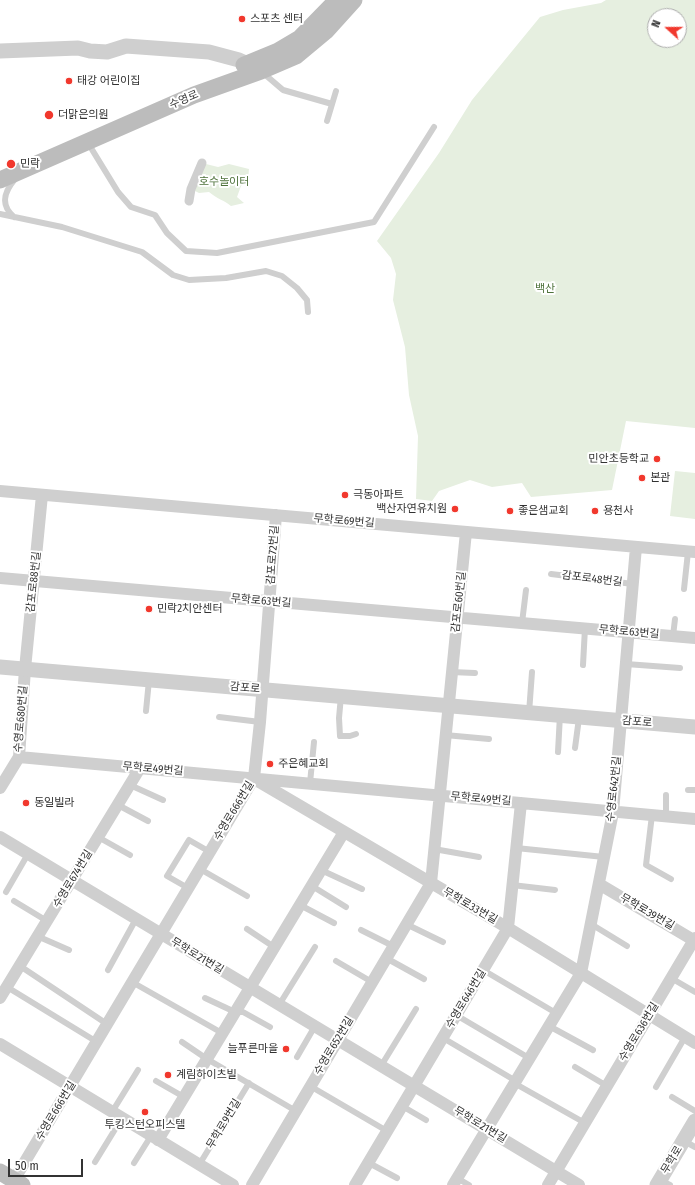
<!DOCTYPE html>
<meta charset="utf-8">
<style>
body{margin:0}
#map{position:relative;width:695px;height:1185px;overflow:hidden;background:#fff;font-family:"Fira Sans Condensed",sans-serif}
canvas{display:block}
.north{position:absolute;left:647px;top:8px;width:40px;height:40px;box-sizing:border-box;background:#fff;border:1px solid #adadad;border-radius:50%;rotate:291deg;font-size:11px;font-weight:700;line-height:16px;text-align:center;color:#323232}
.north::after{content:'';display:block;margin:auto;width:14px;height:18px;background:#f1382d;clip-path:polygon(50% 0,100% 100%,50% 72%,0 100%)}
.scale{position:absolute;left:8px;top:1159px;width:75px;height:18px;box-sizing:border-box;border:2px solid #323232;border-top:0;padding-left:5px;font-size:12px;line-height:14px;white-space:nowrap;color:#323232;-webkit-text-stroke:3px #fff;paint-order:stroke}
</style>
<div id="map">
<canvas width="695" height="1185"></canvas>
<div class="north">N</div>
<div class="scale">50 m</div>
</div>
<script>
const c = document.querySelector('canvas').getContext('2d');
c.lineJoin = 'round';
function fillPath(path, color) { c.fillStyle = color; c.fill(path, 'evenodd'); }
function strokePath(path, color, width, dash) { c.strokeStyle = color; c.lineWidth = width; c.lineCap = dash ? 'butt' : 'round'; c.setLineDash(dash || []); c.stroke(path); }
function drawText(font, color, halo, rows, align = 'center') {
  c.font = font + ' "Fira Sans Condensed","Noto Sans KR",sans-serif'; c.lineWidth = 4; c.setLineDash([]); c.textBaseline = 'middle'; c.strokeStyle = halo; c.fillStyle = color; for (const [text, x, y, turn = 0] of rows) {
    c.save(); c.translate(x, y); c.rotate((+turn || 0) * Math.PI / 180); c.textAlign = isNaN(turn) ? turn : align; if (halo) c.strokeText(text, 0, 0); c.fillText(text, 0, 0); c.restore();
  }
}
fillPath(new Path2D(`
 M606,0H695V428L626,421L612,490L531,497L522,483L492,487L470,480L439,491L432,501L416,499L418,436L409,395L405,347L393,300L396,274L391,258L377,241L439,153L472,100L540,17L563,10L601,3ZM655,16H679V40H655Z
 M202,163L218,167L229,164L249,169L248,181L241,186L237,197L244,203L231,206C224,200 217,199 209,192L199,193L191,189Z
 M675,471L695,473V519L670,516Z`), '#e6efe0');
strokePath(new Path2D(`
 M262,72L283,90L332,104
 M327,121L336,91
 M88,143L118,192L131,207L155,215L167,233L186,251L217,253L374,222L434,127
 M0,214L62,227L142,252L173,275L189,280L226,278L266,271L282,276L297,288L307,300L308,312
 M14,217C0,205 4,192 15,179
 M551,574L633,584
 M684,589L688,552
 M522,623L526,590
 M673,636L675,619
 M626,664L680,668
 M583,665L585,628
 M451,672L475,673
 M341,696L339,718L340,736H350L356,734
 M146,711L149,680
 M529,713L532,672
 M219,717L260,722
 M445,735L489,739
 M575,748L579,718
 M558,752L560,715
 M310,783L314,742
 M130,785L163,800
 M688,790H695
 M118,805L148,821
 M652,815L646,865L671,879
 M666,816V795
 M98,837L130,855
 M516,848L604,857
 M434,849L479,857
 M200,869L247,896
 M321,870L362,889
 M512,885L555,890
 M312,886L346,907
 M188,888L167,876L189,840L210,852
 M6,892L28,854
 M14,901L47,921
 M300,905L334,923
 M406,924L443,942
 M591,924L627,946
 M247,929L274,947
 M361,930L393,946
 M37,936L69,950
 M386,958L424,979
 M336,961L372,982
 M20,966L107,1024
 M108,970L136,919
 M483,970L556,1013
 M671,978L695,992
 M132,982L222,1033
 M7,987L97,1042
 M205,998L235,1012H243L270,1027
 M279,1005L315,947
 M456,1015L529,1058
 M549,1026L593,1050
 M443,1038L516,1081
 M182,1042L207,1059L296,1111
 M297,1057L315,1026
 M381,1066L416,1009
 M575,1067L607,1086
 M156,1081L184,1097
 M514,1083L585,1123
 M310,1086L387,1131
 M656,1087L685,1037
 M672,1097L695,1111
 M402,1106L426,1120
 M112,1112L138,1070
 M684,1141L695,1147
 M95,1162L122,1118
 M134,1163L151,1136
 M369,1163L397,1178
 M199,1165L249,1083
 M457,1178L469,1185
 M660,1180L670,1185`), '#cfcfcf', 6);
strokePath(new Path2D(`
 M189,201L191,189L202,163`), '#cfcfcf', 9);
strokePath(new Path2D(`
 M0,491L695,552
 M0,578L695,638
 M19,757L695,819
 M256,780L508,928L695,1043
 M0,788L19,757L25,669L42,495
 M0,837L579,1185
 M599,884L695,941
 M0,998L140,768
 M0,1044L233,1185
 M158,1140L344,832
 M14,1180L254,778L260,722L276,515
 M252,1185L431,883L466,532
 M355,1185L508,928L521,803
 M453,1185L581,973L613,812L636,547
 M548,1185L695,938`), '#cfcfcf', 12);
strokePath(new Path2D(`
 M0,51L78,48L90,51L107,52L126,46L209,52L239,60L257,68
 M0,667L695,727
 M657,1185L695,1121`), '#cfcfcf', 15);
strokePath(new Path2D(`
 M244,65L278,51L300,38L337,0
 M0,180L194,95L261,71L296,56L326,31L354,0
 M0,1172L22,1185`), '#bcbcbc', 17);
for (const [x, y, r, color] of [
 [242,19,4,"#f1382d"],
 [69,81,4,"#f1382d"],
 [49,115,5,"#f1382d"],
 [11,164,5,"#f1382d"],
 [657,459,4,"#f1382d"],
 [642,478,4,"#f1382d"],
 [345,495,4,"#f1382d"],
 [455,509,4,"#f1382d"],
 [510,511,4,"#f1382d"],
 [595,511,4,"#f1382d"],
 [149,609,4,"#f1382d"],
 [270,764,4,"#f1382d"],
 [26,803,4,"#f1382d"],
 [286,1049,4,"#f1382d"],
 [168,1075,4,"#f1382d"],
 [145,1112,4,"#f1382d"]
]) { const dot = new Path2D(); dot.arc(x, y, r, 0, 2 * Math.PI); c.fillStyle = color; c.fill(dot); strokePath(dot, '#fff', 1.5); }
drawText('11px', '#323232', '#fff', [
 ["스포츠 센터",250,19],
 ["태강 어린이집",77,81],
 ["더맑은의원",58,115],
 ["민락",20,164],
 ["민안초등학교",649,459,"right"],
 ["본관",650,478],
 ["극동아파트",353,495],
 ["백산자연유치원",447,509,"right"],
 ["좋은샘교회",518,511],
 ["용천사",603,511],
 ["민락2치안센터",157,609],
 ["주은혜교회",278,764],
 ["동일빌라",34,803],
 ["늘푸른마을",278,1049,"right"],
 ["계림하이츠빌",176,1075],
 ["투킹스턴오피스텔",145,1125,"center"]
], 'left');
drawText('11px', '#323232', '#fff', [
 ["수영로",184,100,-23],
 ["무학로69번길",344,521,5],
 ["감포로72번길",273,555,-86],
 ["감포로48번길",592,579,7],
 ["감포로88번길",34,582,-84],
 ["무학로63번길",261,601,5],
 ["감포로60번길",459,602,-84],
 ["무학로63번길",629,632,5],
 ["감포로",245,688,5],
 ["수영로680번길",21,719,-85],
 ["감포로",637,722,5],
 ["무학로49번길",153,769,5],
 ["수영로642번길",614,789,-84],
 ["무학로49번길",481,799,5],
 ["수영로666번길",234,811,-59],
 ["수영로674번길",73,879,-59],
 ["무학로33번길",470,906,30],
 ["무학로39번길",647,912,30],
 ["무학로21번길",197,956,31],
 ["수영로646번길",466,999,-59],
 ["수영로636번길",639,1032,-59],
 ["수영로652번길",334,1046,-59],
 ["수영로666번길",56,1111,-59],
 ["무학로9번길",224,1124,-59],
 ["무학로21번길",480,1125,31],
 ["무학로",672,1160,-59]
]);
drawText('11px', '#4e723b', '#fff', [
 ["호수놀이터",224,182],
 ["백산",545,289]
]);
</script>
